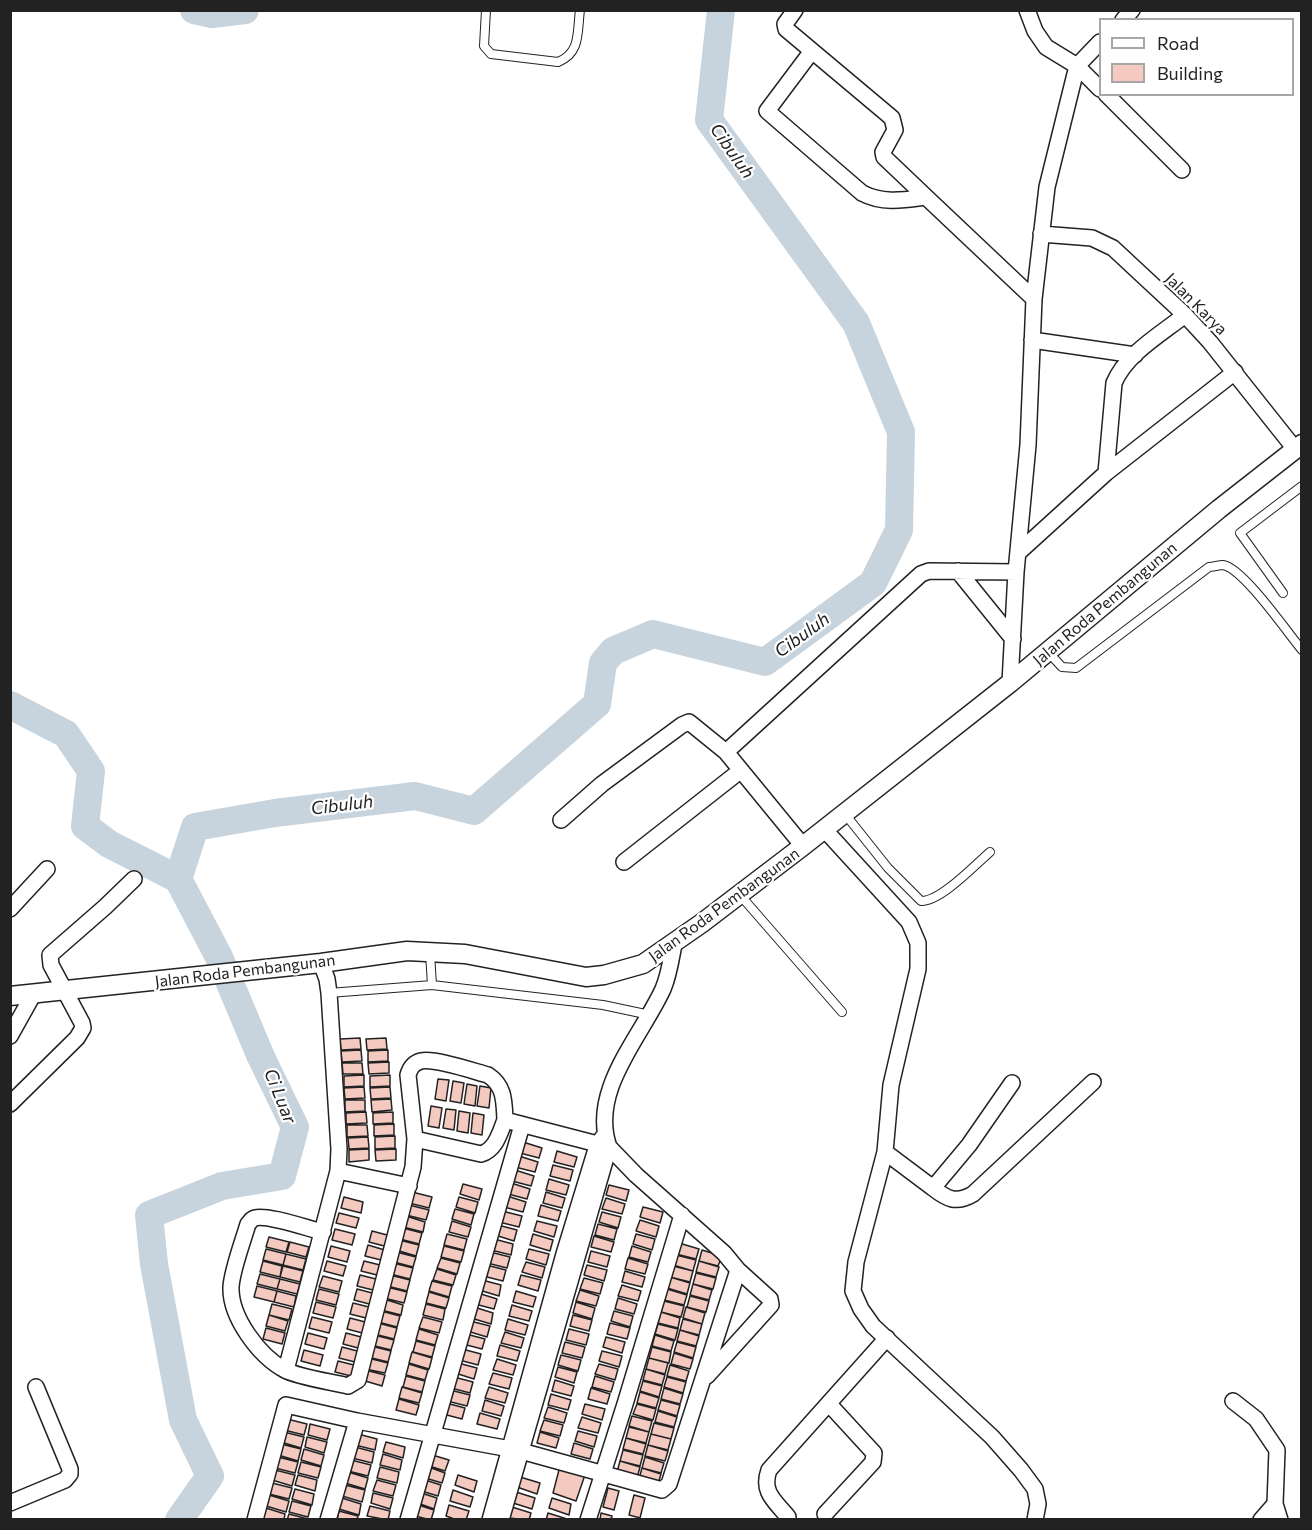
<!DOCTYPE html>
<style>
body{margin:0}
#map{position:relative;width:1312px;height:1530px;overflow:hidden;background:#fff;font-family:Commissioner,sans-serif}
canvas{display:block}
.frame{position:absolute;inset:0;border:12px solid #222;pointer-events:none}
.legend{position:absolute;left:1099px;top:18px;width:195px;height:78px;box-sizing:border-box;background:#fff;border:2px solid #a7a7a7;margin:0;padding:8px 10px;list-style:none;font-size:18px;color:#222}
.legend li{display:flex;align-items:center;gap:12px;height:30px}
.legend b{width:30px;border:2px solid #a7a7a7}
</style>
<div id="map">
<canvas width="1312" height="1530"></canvas>
<div class="frame"></div>
<ul class="legend">
<li><b style="height:8px;background:#fff"></b>Road</li>
<li><b style="height:16px;background:#f3c9c0"></b>Building</li>
</ul>
</div>
<script>
const c = document.querySelector('canvas').getContext('2d');
c.lineJoin = 'round';
function strokePath(path, color, width, dash) { c.strokeStyle = color; c.lineWidth = width; c.lineCap = dash ? 'butt' : 'round'; c.setLineDash(dash || []); c.stroke(path); }
function fillPath(path, color) { c.fillStyle = color; c.fill(path, 'evenodd'); }
function drawText(font, color, halo, rows, align = 'center') {
  c.font = font + ' Commissioner,sans-serif'; c.lineWidth = 4.5; c.setLineDash([]); c.textBaseline = 'middle'; c.strokeStyle = halo; c.fillStyle = color; for (const [text, x, y, turn = 0] of rows) {
    c.save(); c.translate(x, y); c.rotate((+turn || 0) * Math.PI / 180); c.textAlign = isNaN(turn) ? turn : align; if (halo) c.strokeText(text, 0, 0); c.fillText(text, 0, 0); c.restore();
  }
}
strokePath(new Path2D(`
 M194,10L212,14L245,10
 M10,705L66,734L91,771L85,826L109,844L178,879L219,957L261,1057L295,1127L282,1176L222,1186L149,1215L154,1264L183,1420L210,1476L179,1520
 M178,879L195,827L275,813L415,796L474,811L597,704L603,663L613,651L653,634L765,662L873,583L899,530L901,432L856,323L709,120L721,10`), '#c7d3dd', 28);
const building = new Path2D(`
 M360,1038L361,1049L341,1050L340,1039Z
 M386,1038L387,1049L367,1050L366,1039Z
 M361,1050L362,1061L342,1062L341,1051Z
 M388,1050V1061L368,1062V1051Z
 M389,1062V1073L369,1074L368,1063Z
 M342,1063H362L363,1074H343Z
 M364,1075V1086L344,1087V1076Z
 M390,1075V1086L370,1087V1076Z
 M438,1079L449,1080L446,1101L435,1099Z
 M453,1081L464,1083L461,1103L450,1101Z
 M467,1084L477,1086L475,1106L464,1104Z
 M480,1086L491,1088L489,1108L477,1106Z
 M364,1087L365,1098L345,1099L344,1088Z
 M390,1087L391,1098L371,1099L370,1088Z
 M391,1099L392,1110L372,1112L371,1100Z
 M345,1100H365V1111L345,1112Z
 M431,1106L442,1108L439,1128L428,1126Z
 M446,1109L456,1110L454,1130L443,1128Z
 M459,1111L470,1113L468,1133L457,1131Z
 M366,1112L367,1123L346,1124V1113Z
 M393,1112V1123L373,1124V1113Z
 M473,1113L484,1115L482,1135L471,1133Z
 M394,1124V1135L374,1136V1125Z
 M347,1125H367L368,1136L347,1137Z
 M395,1136V1148L375,1149V1137Z
 M368,1137L369,1148L349,1149L348,1138Z
 M523,1142L542,1148L539,1158L520,1153Z
 M369,1149V1160L349,1162V1150Z
 M396,1149V1160L376,1161L375,1150Z
 M557,1151L577,1157L574,1167L554,1162Z
 M519,1156L538,1162L535,1172L515,1167Z
 M553,1165L573,1170L570,1181L550,1176Z
 M515,1170L534,1176L531,1186L512,1181Z
 M549,1179L569,1185L566,1195L546,1190Z
 M511,1183L530,1189L527,1199L508,1194Z
 M463,1184L482,1189L479,1200L460,1194Z
 M609,1185L629,1190L626,1201L606,1195Z
 M412,1192L432,1197L429,1208L409,1203Z
 M546,1192L565,1198L562,1208L543,1203Z
 M507,1196L526,1202L523,1212L504,1207Z
 M344,1197L363,1202L361,1213L341,1208Z
 M459,1197L478,1202L475,1213L456,1207Z
 M606,1198L625,1204L622,1214L602,1209Z
 M409,1205L429,1210L426,1220L406,1215Z
 M541,1205L561,1211L558,1221L538,1216Z
 M643,1207L663,1212L660,1223L640,1217Z
 M455,1209L474,1214L471,1225L452,1219Z
 M502,1211L522,1216L519,1227L499,1222Z
 M602,1212L621,1217L618,1228L599,1222Z
 M339,1213L359,1218L356,1228L336,1223Z
 M406,1216L425,1222L423,1232L403,1227Z
 M640,1220L659,1226L656,1237L636,1231Z
 M452,1221L471,1227L468,1237L449,1232Z
 M537,1221L557,1226L554,1237L534,1231Z
 M598,1224L617,1229L614,1240L595,1235Z
 M498,1225L517,1230L514,1241L495,1235Z
 M403,1228L422,1233L419,1244L400,1239Z
 M335,1229L355,1234L352,1245L332,1240Z
 M372,1231L391,1236L388,1247L369,1242Z
 M447,1234L467,1239L464,1250L444,1245Z
 M533,1234L553,1240L550,1251L530,1245Z
 M636,1234L655,1239L652,1250L633,1244Z
 M594,1236L614,1242L611,1252L591,1247Z
 M269,1237L289,1242L286,1252L266,1247Z
 M494,1239L513,1244L511,1255L491,1250Z
 M399,1240L419,1245L416,1256L396,1250Z
 M290,1242L309,1247L306,1257L287,1252Z
 M679,1243L699,1249L696,1259L676,1254Z
 M368,1245L388,1251L385,1261L365,1256Z
 M331,1246L350,1251L347,1262L328,1257Z
 M444,1246L464,1251L461,1262L441,1257Z
 M632,1246L651,1252L648,1262L629,1257Z
 M266,1249L286,1254L283,1265L263,1260Z
 M529,1249L549,1254L546,1265L526,1259Z
 M702,1250L722,1256L718,1266L699,1261Z
 M591,1251L610,1256L607,1267L588,1262Z
 M396,1252L416,1257L413,1267L394,1262Z
 M490,1252L510,1257L507,1268L487,1263Z
 M286,1254L306,1259L303,1270L283,1265Z
 M676,1255L696,1260L693,1271L673,1265Z
 M441,1258L460,1263L457,1274L437,1268Z
 M628,1258L648,1264L645,1274L625,1269Z
 M263,1261L282,1266L280,1277L260,1272Z
 M327,1261L346,1266L343,1276L324,1271Z
 M364,1261L384,1266L381,1276L361,1271Z
 M699,1261L719,1267L716,1277L696,1272Z
 M526,1262L545,1267L542,1278L522,1272Z
 M393,1263L413,1268L410,1279L390,1274Z
 M486,1265L506,1270L503,1281L483,1276Z
 M587,1265L607,1270L604,1281L584,1275Z
 M283,1266L303,1271L300,1282L280,1277Z
 M673,1266L693,1271L690,1282L670,1277Z
 M437,1269L456,1275L453,1285L433,1280Z
 M625,1271L645,1277L642,1287L622,1282Z
 M696,1273L716,1278L713,1289L693,1284Z
 M260,1274L280,1279L277,1289L257,1284Z
 M360,1275L380,1280L377,1291L357,1286Z
 M390,1275L410,1280L407,1291L387,1286Z
 M521,1275L541,1280L538,1291L518,1285Z
 M323,1276L342,1281L339,1292L319,1287Z
 M670,1277L690,1283L687,1294L667,1288Z
 M584,1278L603,1283L600,1294L580,1289Z
 M280,1279L300,1284L297,1294L277,1289Z
 M482,1280L501,1285L499,1296L479,1290Z
 M432,1281L452,1286L449,1297L429,1291Z
 M693,1284L712,1290L709,1300L690,1295Z
 M622,1285L641,1291L638,1301L618,1296Z
 M257,1286L277,1291L274,1302L254,1297Z
 M387,1287L407,1292L404,1303L384,1298Z
 M319,1289L339,1294L336,1305L316,1300Z
 M357,1289L376,1294L373,1305L354,1300Z
 M667,1289L687,1295L684,1305L664,1300Z
 M580,1290L599,1296L596,1306L576,1301Z
 M277,1291L296,1296L294,1307L274,1302Z
 M516,1291L536,1297L533,1307L513,1302Z
 M429,1292L449,1298L446,1308L426,1303Z
 M478,1293L497,1299L494,1309L475,1304Z
 M690,1296L709,1301L706,1312L687,1307Z
 M618,1298L637,1304L634,1314L615,1309Z
 M384,1299L403,1305L401,1315L381,1310Z
 M664,1301L684,1306L681,1317L661,1312Z
 M316,1302L336,1307L333,1318L313,1313Z
 M576,1302L595,1308L592,1319L573,1313Z
 M353,1303L373,1308L370,1319L350,1314Z
 M272,1304L292,1309L289,1320L269,1315Z
 M426,1304L445,1309L443,1320L423,1315Z
 M512,1305L532,1311L529,1321L509,1316Z
 M474,1307L493,1313L491,1324L471,1318Z
 M686,1307L705,1313L702,1324L683,1318Z
 M381,1311L400,1316L397,1327L378,1322Z
 M614,1311L633,1316L630,1327L611,1321Z
 M661,1312L680,1318L678,1328L658,1323Z
 M269,1315L288,1321L285,1331L266,1326Z
 M573,1315L592,1320L589,1331L570,1326Z
 M312,1317L332,1322L329,1333L309,1328Z
 M423,1317L442,1322L439,1333L419,1328Z
 M350,1318L369,1323L366,1334L347,1329Z
 M508,1319L528,1325L525,1335L505,1330Z
 M683,1319L702,1324L699,1335L680,1330Z
 M470,1321L490,1326L487,1337L467,1331Z
 M378,1323L397,1328L394,1339L374,1334Z
 M610,1323L630,1328L627,1339L607,1334Z
 M658,1324L678,1329L675,1340L655,1334Z
 M266,1328L285,1333L282,1344L263,1339Z
 M419,1329L438,1335L435,1345L416,1340Z
 M569,1329L589,1334L586,1345L566,1340Z
 M680,1330L699,1336L696,1346L677,1341Z
 M505,1332L524,1338L521,1348L501,1343Z
 M308,1333L327,1338L324,1349L305,1344Z
 M346,1333L365,1338L362,1349L343,1344Z
 M466,1334L485,1339L482,1349L463,1344Z
 M374,1335L394,1340L391,1350L371,1345Z
 M655,1335L674,1341L671,1351L652,1346Z
 M606,1337L625,1342L622,1353L603,1347Z
 M416,1341L435,1346L432,1357L413,1352Z
 M565,1342L585,1347L582,1358L562,1353Z
 M677,1342L696,1347L693,1358L674,1352Z
 M500,1345L520,1351L517,1361L497,1356Z
 M371,1346L391,1351L388,1362L368,1357Z
 M342,1347L361,1352L359,1363L339,1358Z
 M652,1347L671,1352L669,1363L649,1358Z
 M462,1349L481,1354L478,1365L459,1360Z
 M304,1350L323,1355L320,1366L301,1361Z
 M602,1351L622,1356L619,1367L599,1361Z
 M412,1352L432,1358L429,1369L409,1363Z
 M674,1353L693,1359L690,1369L671,1364Z
 M561,1355L581,1360L578,1371L558,1365Z
 M368,1358L388,1363L385,1373L365,1369Z
 M649,1358L668,1363L665,1374L646,1369Z
 M497,1359L516,1365L513,1375L493,1370Z
 M338,1361L358,1366L355,1377L335,1372Z
 M458,1363L477,1368L474,1379L455,1373Z
 M409,1364L428,1370L425,1380L406,1375Z
 M599,1364L618,1369L615,1380L595,1374Z
 M670,1365L689,1371L686,1381L667,1376Z
 M558,1367L577,1372L574,1383L555,1377Z
 M646,1369L665,1375L662,1385L643,1380Z
 M365,1370L385,1375L382,1386L362,1380Z
 M493,1373L512,1378L509,1389L489,1384Z
 M406,1376L425,1381L422,1392L403,1387Z
 M595,1376L614,1382L611,1392L592,1387Z
 M454,1377L473,1382L470,1393L451,1388Z
 M667,1377L686,1382L683,1393L664,1387Z
 M555,1380L574,1386L571,1396L552,1391Z
 M643,1381L662,1386L659,1397L640,1391Z
 M402,1387L422,1393L419,1403L399,1398Z
 M489,1387L508,1393L505,1403L485,1398Z
 M591,1388L610,1394L607,1404L588,1399Z
 M664,1388L683,1394L680,1404L661,1399Z
 M450,1390L470,1395L467,1406L447,1401Z
 M640,1392L659,1398L656,1408L637,1403Z
 M551,1394L571,1400L568,1410L548,1405Z
 M399,1399L419,1405L416,1415L396,1410Z
 M485,1400L504,1406L501,1416L482,1411Z
 M661,1400L680,1405L677,1416L658,1410Z
 M446,1403L465,1408L462,1419L443,1414Z
 M585,1404L605,1409L602,1420L582,1414Z
 M637,1404L656,1409L653,1420L633,1414Z
 M548,1407L567,1413L564,1423L544,1418Z
 M658,1411L677,1417L674,1427L655,1422Z
 M480,1413L500,1419L497,1429L477,1424Z
 M632,1416L652,1421L649,1432L629,1426Z
 M582,1417L601,1423L598,1433L578,1428Z
 M287,1419L307,1424L304,1435L284,1430Z
 M544,1420L563,1425L560,1436L540,1431Z
 M654,1423L674,1428L671,1439L651,1434Z
 M310,1424L330,1429L327,1440L308,1435Z
 M629,1427L649,1432L646,1443L626,1438Z
 M578,1431L597,1436L594,1447L575,1441Z
 M284,1432L304,1437L301,1448L281,1442Z
 M540,1432L559,1438L556,1448L537,1443Z
 M358,1434L377,1439L375,1450L355,1445Z
 M651,1434L671,1439L668,1450L648,1445Z
 M307,1437L327,1442L324,1453L305,1447Z
 M626,1438L646,1444L643,1454L623,1449Z
 M386,1442L405,1447L403,1458L383,1452Z
 M574,1443L593,1449L590,1459L571,1454Z
 M281,1444L301,1449L298,1461L278,1455Z
 M648,1445L668,1451L665,1461L645,1456Z
 M355,1447L374,1452L372,1463L352,1458Z
 M304,1449L324,1455L321,1466L301,1460Z
 M623,1450L643,1455L640,1466L620,1461Z
 M383,1454L402,1460L400,1470L380,1465Z
 M429,1454L449,1460L445,1471L426,1465Z
 M278,1457L298,1462L295,1473L275,1468Z
 M645,1457L664,1463L661,1473L642,1468Z
 M351,1460L371,1465L368,1476L348,1471Z
 M620,1461L640,1467L637,1478L617,1472Z
 M301,1462L321,1467L318,1478L298,1473Z
 M426,1466L445,1473L442,1483L422,1477Z
 M560,1466L586,1472L576,1501L553,1493Z
 M380,1467L399,1472L397,1483L377,1478Z
 M642,1468L661,1474L658,1484L639,1479Z
 M275,1470L295,1475L292,1486L272,1480Z
 M348,1472L368,1478L365,1489L345,1483Z
 M298,1475L317,1480L315,1491L295,1485Z
 M458,1475L477,1481L474,1492L455,1485Z
 M520,1477L540,1483L537,1494L517,1487Z
 M422,1479L441,1485L438,1496L418,1490Z
 M377,1480L396,1485L393,1496L373,1491Z
 M272,1483L292,1488L289,1499L269,1494Z
 M345,1485L365,1490L362,1502L342,1496Z
 M608,1488L619,1491L614,1510L603,1507Z
 M295,1489L314,1494L312,1505L292,1499Z
 M453,1490L473,1497L470,1507L450,1501Z
 M418,1492L437,1498L434,1509L415,1502Z
 M516,1492L535,1498L532,1509L513,1503Z
 M373,1493L393,1498L390,1509L371,1503Z
 M269,1495L289,1501L286,1512L266,1506Z
 M634,1495L645,1498L640,1518L629,1515Z
 M342,1498L361,1504L359,1515L339,1509Z
 M552,1498L571,1504L569,1515L549,1508Z
 M292,1501L311,1506L308,1517L289,1512Z
 M415,1504L434,1510L431,1520L411,1515Z
 M449,1505L469,1511L466,1520H457L446,1516Z
 M370,1506L390,1511L388,1520L367,1516Z
 M512,1507L531,1513L529,1520L509,1518Z
 M266,1508L285,1514L284,1520L263,1519Z
 M339,1511L358,1516L357,1520H337Z
 M548,1513L567,1519V1520H546Z
 M601,1513L612,1516L611,1520H600Z
 M289,1514L308,1519V1520H287Z`);
fillPath(building, '#f3c9c0');
strokePath(building, '#222', 1.5);
const service = new Path2D(`
 M486,10L484,46L491,54L558,62C581,53 577,32 580,10
 M1283,593L1240,533L1302,486
 M1048,652L1062,667L1076,668L1209,567C1213,567 1219,565 1223,565C1243,568 1287,632 1302,650
 M845,814L888,868L921,901C940,902 975,865 990,852
 M740,895L842,1012
 M430,953L432,985
 M329,993L432,985L603,1005L650,1015`);
const minor = new Path2D(`
 M795,10L785,24L786,29L892,118L895,130L883,152L884,157L926,197
 M1027,10L1035,31L1046,47L1077,66L1100,42
 M1123,20L1132,10
 M812,51L767,111L862,193C883,204 904,200 926,197L1034,299
 M1106,94L1182,170
 M1041,234L1092,238L1113,248L1185,315L1210,342L1295,449
 M1032,340L1135,355
 M1106,473L1114,383C1126,354 1161,334 1185,315
 M1019,552L1106,473L1235,372
 M958,571L1013,639
 M1010,683L1016,572L1028,445L1034,299L1047,187L1077,66L1100,89
 M726,752L921,574L929,571L1016,572
 M561,820L602,784L682,725L689,722L726,752L803,846
 M824,829L909,922L918,943V969L891,1085L885,1152L856,1262L853,1291L861,1309L873,1326L992,1437L1021,1470L1035,1489L1038,1504L1035,1520
 M624,862L740,771
 M10,909L47,869
 M10,1036L34,993
 M10,1104L77,1038L83,1028L82,1023L51,965L50,955L105,907L134,879
 M415,1139L481,1154C496,1150 500,1132 505,1120
 M885,1152L933,1188L969,1145L1012,1083
 M338,1171L409,1186
 M933,1188C947,1199 956,1204 973,1194L1093,1082
 M286,1370L338,1171L339,1149L329,993L327,979L321,963
 M707,1376L771,1305L770,1299L738,1270
 M1233,1401L1256,1419L1277,1450L1275,1504L1261,1520
 M10,1503L65,1480L70,1474V1469L36,1387
 M1275,1504L1280,1520
 M825,1514L873,1462L874,1453L829,1404
 M788,1517C775,1501 761,1492 769,1470L887,1338
 M255,1520L286,1405L357,1421L521,1451L662,1490L669,1484L738,1270L724,1253L636,1175L609,1147L505,1120C504,1102 505,1086 488,1075C473,1071 435,1058 421,1061C413,1063 410,1068 408,1075L415,1139L413,1167L358,1380L348,1386C332,1382 298,1377 285,1370C259,1356 230,1317 231,1287C232,1270 243,1241 248,1224C251,1221 251,1219 255,1218C267,1214 309,1229 323,1232
 M328,1520L357,1421
 M408,1520L522,1125
 M490,1520L564,1254L597,1146L603,1137
 M501,1520L609,1147C589,1091 641,1037 663,989C669,975 671,960 674,944
 M588,1520L625,1404L682,1215`);
const tertiary = new Path2D(`
 M10,996L321,963L407,951L465,954L586,977L604,975L643,964L702,923L803,846L1010,683L1219,509L1302,444`);
strokePath(service, '#222', 10);
strokePath(minor, '#222', 18);
strokePath(tertiary, '#222', 21);
strokePath(service, '#fff', 8);
strokePath(minor, '#fff', 15);
strokePath(tertiary, '#fff', 18);
drawText('16px', '#222', '#fff', [
 ["Jalan Karya",1196,304,45],
 ["Jalan Roda Pembangunan",1105,604,-40],
 ["Jalan Roda Pembangunan",724,905,-36],
 ["Jalan Roda Pembangunan",245,971,-7]
]);
drawText('italic 18px', '#222', '#fff', [
 ["Cibuluh",732,151,55],
 ["Cibuluh",802,635,-36],
 ["Cibuluh",342,805,-7],
 ["Ci Luar",280,1096,68]
]);
</script>
